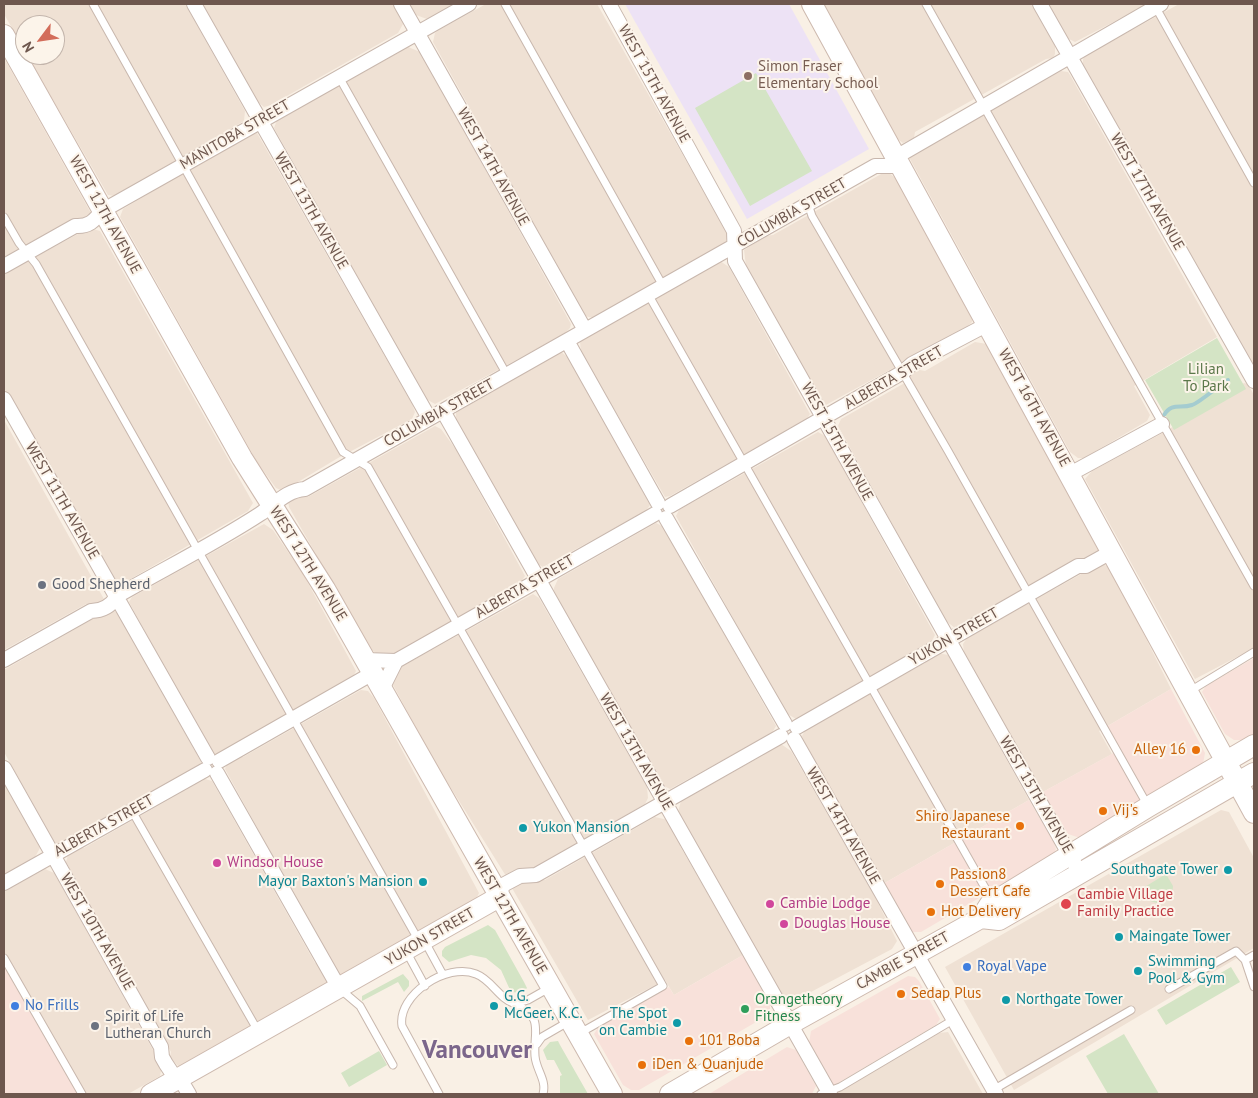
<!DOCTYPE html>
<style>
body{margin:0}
#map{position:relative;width:1258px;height:1098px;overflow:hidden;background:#f9f0e5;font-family:"PT Sans",sans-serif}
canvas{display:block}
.frame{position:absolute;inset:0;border:5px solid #6e574e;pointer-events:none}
.north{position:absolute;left:15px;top:15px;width:50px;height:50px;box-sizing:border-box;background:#fcf4ea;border:1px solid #c3b5ac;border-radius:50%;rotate:239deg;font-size:14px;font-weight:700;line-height:20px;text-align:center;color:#6e574e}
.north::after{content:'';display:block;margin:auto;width:18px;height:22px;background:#d36d5a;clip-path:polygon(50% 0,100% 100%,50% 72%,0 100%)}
</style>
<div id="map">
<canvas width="1258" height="1098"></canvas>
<div class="frame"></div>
<div class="north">N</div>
</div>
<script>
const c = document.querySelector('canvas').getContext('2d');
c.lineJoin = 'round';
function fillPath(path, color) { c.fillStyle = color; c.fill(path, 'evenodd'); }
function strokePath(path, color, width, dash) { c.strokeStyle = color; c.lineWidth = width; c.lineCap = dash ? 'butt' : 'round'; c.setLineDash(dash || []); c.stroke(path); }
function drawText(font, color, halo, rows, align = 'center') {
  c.font = font + ' "PT Sans",sans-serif'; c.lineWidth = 4; c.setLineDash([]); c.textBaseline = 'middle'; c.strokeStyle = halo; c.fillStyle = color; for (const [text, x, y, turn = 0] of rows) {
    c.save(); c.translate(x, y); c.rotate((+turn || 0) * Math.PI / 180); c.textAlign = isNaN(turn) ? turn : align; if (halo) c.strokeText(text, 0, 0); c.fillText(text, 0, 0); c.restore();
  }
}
fillPath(new Path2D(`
 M4,4H185L245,111L244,121L115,196L108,195L27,55H55V25H25V51L4,14Z
 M202,4H393L403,24L398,33L271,105L264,107L258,102Z
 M408,4H457L432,18L427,19L416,15Z
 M486,4H597L726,231L728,236L725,243L593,318L585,316L433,42L435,33L439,30Z
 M824,4H1031L1055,46V54L1053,58L1046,59L915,132L914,138L903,143L896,138L890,129L889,124Z
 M1048,4H1148L1075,42L1067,38Z
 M1179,4H1254V362L1248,361L1083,67V59L1085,56Z
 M406,46L420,52L571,324L570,328L564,334L435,404L426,399L274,128L277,120L398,53Z
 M4,58L92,215L84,223L74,219L4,257Z
 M1061,71L1068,72L1070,75L1217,337L1134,386L1150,415L1147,421L1084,458H1078L1070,452L910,159V156L921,148H926Z
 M257,133L412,404L415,412L412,419L338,458L283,491L276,488L257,462L120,217L123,209L247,134Z
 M883,173H889L898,180L973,318L972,322L966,328L824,406L746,266L744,250L765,236L773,235Z
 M89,228L100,231L253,503L248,511L120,585L112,581L4,388V274Z
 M720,261L729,267L810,414L807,419L670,496L665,497L581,352L580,342L583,338Z
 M975,342L987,344L1102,550L1089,559L1078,558L955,628L946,621L838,426L841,419L910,380L909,373L915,369L925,371Z
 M561,352L569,358L650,505L646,511L543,567L534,562L456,421V413L457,410Z
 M1244,383L1248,384L1254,395V648L1195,679L1085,479L1092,471L1161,434Z
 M4,420L105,601L94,605L86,604L4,650Z
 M435,426L441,429L457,451L525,576L521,582L392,655H378L372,650L317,556L289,507L288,500L300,495L308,497Z
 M818,432L825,436L935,635L931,643L796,719L786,713L676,516L679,510Z
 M656,523L664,527L776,726L772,733L670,789L662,785L554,594V588L558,579Z
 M264,524L273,530L303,574L356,671L352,679L221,754L216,755L210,751L129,602L132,597Z
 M1101,563L1111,568L1171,689L1099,731L1112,754L1043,792L964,653L963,644L967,638Z
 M533,594L539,598L647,787L648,798L645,804L533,869L506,876L434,761L392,683L399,668Z
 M113,610L119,614L201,762L200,765L61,845H56L4,752V670L105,612Z
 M938,653L948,655L956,665V669L1029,800L883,884L804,744L802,736L807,727L925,663L926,660Z
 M361,690L368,691L374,698L479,893L476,899L341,975L335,970L225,769L227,764L239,756L243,757Z
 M781,744L791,751L872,891L897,941L892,949L792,1002L783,997L678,812L681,801L764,755L765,751L776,745Z
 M205,779L212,781L315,963L318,964L327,978V985L179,1067L170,1057L171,1052L66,862L69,852L79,846L84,848Z
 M4,782L40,848L35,857L4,875Z
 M1221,810L1229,812L1254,858V948L1014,1090L945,967Z
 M655,817L668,820L680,837V846L743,955L674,995L665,980L588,1020L512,888L522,880H545Z
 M45,869L54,873L162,1066L160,1076L128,1094H85L4,953V892Z
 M948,1032L983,1094H838L837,1092L939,1033Z`), '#efe1d4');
fillPath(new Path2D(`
 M1254,658V734L1243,740H1234L1225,734L1202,692L1206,686Z
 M1171,689L1205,753L1203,764L1080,838L1068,834L1043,792L1119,750L1106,727Z
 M1029,800L1054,843L1056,849L1054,854L921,932H912L883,884Z
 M743,955L770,1005V1014L639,1090H631L623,1085L594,1034L599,1026L669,987L674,995Z
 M4,963L78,1094H4Z
 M908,976L915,977L919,981L940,1019L936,1025L833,1086L809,1043L811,1031Z
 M787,1047L796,1050L816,1086L812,1094H709Z`), '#f8e1da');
fillPath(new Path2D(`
 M625,4H789L869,149L747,219Z`), '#ede2f5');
fillPath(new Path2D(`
 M756,73L812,171L750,206L695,108Z
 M1217,338L1246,389L1174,430L1145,380Z
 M1166,874L1173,886L1172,897L1160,904L1150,901L1143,888Z
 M488,925L495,930L524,982L527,988L522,993L511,992L501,970L486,958L471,955L449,962L442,956V951L445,947Z
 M1231,967L1240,982L1166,1025L1157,1010Z
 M403,974L409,981V986L404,992L398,982L362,1001V996Z
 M1124,1034L1159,1094H1108L1086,1056Z
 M558,1041L560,1045L588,1094H560V1076L562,1075L554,1060H547L543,1050L550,1042Z
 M379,1051L387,1065L349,1087L341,1073Z`), '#d4e4c5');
strokePath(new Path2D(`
 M1164,415C1172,402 1180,409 1192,405C1199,403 1218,386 1228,380`), '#a4ccd0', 4);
const lane = new Path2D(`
 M93,4L343,452L368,467L663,986L580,1033
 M505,4L663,286
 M926,4L1254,586
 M1155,6L1254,183
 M339,77L507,375
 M808,204L812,216L948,451L1148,806
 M4,217L19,243L36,264L419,941
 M648,294L992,900
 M1190,691L1254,652
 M132,811L258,1031
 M424,940L443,975
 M406,951L425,986
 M1254,955L1245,960L1254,987
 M4,958L82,1094
 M340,989L360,1006L393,1065
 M1169,989L1236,951L1245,960
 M515,1004C545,1018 533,1031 535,1056C536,1070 547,1080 543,1094
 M537,1044L542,1037L568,1022
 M993,1090L1131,1010
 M439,1094L402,1026C397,995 447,962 476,974C492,980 498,998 515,1004L528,1000L551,987
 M821,1094L840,1087L953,1020`);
const street = new Path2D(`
 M194,4L429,418
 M401,4L585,330
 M609,4L734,231L735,261L1081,875
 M1040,4L1254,381
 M896,157L1161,4
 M4,266L75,226C89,227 94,221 102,211L469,4
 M567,341L658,503
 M4,399L208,758
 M443,411L830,1094
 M1070,474L1162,424
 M670,506L903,372L912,364L988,324
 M666,518L785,724
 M4,660L91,611C103,611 111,606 117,596C164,569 214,544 260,514C274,505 287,490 305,489L875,166H902
 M365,660L396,661L655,514
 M382,689L396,661
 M797,727L1078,566H1086L1113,551
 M794,739L996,1094
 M219,761L373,673
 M4,768L161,1047L162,1057L166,1064L172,1073L180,1079L189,1094
 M217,773L339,988
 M4,883L205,770
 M499,897L503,885L520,876L536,875L781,736`);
const secondary = new Path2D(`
 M812,4L1254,813
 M4,35L242,458L325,589L612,1094
 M981,918L999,920L1254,773
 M151,1094L499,897
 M670,1094L790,1024L981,918L990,904L1148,807L1254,745`);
strokePath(lane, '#c8b7ad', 9);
strokePath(street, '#c8b7ad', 16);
strokePath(secondary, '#cdb9ae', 22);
strokePath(lane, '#fff', 7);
strokePath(street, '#fff', 14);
strokePath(secondary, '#fff', 20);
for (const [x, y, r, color] of [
 [748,76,5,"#8d6e63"],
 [42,585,5,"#6b7280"],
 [1196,750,5,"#e8710a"],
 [1103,811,5,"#e8710a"],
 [1020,826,5,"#e8710a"],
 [523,828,5,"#0f9aa8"],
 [217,863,5,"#d1479c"],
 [1228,870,5,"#0f9aa8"],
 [423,882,5,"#0f9aa8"],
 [940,884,5,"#e8710a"],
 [770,904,5,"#d1479c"],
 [1066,904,6,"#e0444e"],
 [931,912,5,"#e8710a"],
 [784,924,5,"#d1479c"],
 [1119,937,5,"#0f9aa8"],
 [967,967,5,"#3f7fe0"],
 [1138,971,5,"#0f9aa8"],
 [901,994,5,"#e8710a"],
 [1006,1000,5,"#0f9aa8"],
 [15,1006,5,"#3f7fe0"],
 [494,1006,5,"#0f9aa8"],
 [745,1009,5,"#2e9e5b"],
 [677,1023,5,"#0f9aa8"],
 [95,1026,5,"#6b7280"],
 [689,1041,5,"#e8710a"],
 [642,1065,5,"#e8710a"]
]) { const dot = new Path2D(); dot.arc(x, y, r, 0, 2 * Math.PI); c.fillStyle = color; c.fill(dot); strokePath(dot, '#fcf4ea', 2); }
drawText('15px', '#785e54', '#fcf4ea', [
 ["Simon Fraser",758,67],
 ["Elementary School",758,84]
], 'left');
drawText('15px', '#6e574e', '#fcf4ea', [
 ["WEST 15TH AVENUE",654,84,61],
 ["MANITOBA STREET",235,135,-30],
 ["WEST 14TH AVENUE",493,167,61],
 ["WEST 17TH AVENUE",1147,192,60],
 ["WEST 13TH AVENUE",311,211,60],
 ["COLUMBIA STREET",792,213,-30],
 ["WEST 12TH AVENUE",105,215,61],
 ["ALBERTA STREET",894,378,-30],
 ["WEST 16TH AVENUE",1034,408,61],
 ["COLUMBIA STREET",439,413,-29],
 ["WEST 15TH AVENUE",837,442,61],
 ["WEST 11TH AVENUE",62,501,60],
 ["WEST 12TH AVENUE",308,564,58],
 ["ALBERTA STREET",525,587,-30],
 ["YUKON STREET",954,637,-30],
 ["WEST 13TH AVENUE",636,752,60],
 ["WEST 15TH AVENUE",1036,795,60],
 ["ALBERTA STREET",104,826,-29],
 ["WEST 14TH AVENUE",843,826,60],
 ["WEST 12TH AVENUE",510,916,60],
 ["WEST 10TH AVENUE",97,932,60],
 ["YUKON STREET",430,937,-30],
 ["CAMBIE STREET",903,961,-29]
]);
drawText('15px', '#5b784a', '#fcf4ea', [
 ["Lilian",1206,370],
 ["To Park",1206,387]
]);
drawText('15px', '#5b616d', '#fcf4ea', [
 ["Good Shepherd",52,585],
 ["Spirit of Life",105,1017],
 ["Lutheran Church",105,1034]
], 'left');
drawText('15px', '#c56008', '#fcf4ea', [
 ["Alley 16",1186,750,"right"],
 ["Vij's",1113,811],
 ["Shiro Japanese",1010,817,"right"],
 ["Restaurant",1010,834,"right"],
 ["Passion8",950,875],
 ["Dessert Cafe",950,892],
 ["Hot Delivery",941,912],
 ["Sedap Plus",911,994],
 ["101 Boba",699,1041],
 ["iDen & Quanjude",652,1065]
], 'left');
drawText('15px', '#0d838f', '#fcf4ea', [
 ["Yukon Mansion",533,828],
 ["Southgate Tower",1218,870,"right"],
 ["Mayor Baxton's Mansion",413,882,"right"],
 ["Maingate Tower",1129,937],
 ["Swimming",1148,962],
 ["Pool & Gym",1148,979],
 ["G.G.",504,997],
 ["McGeer, K.C.",504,1014],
 ["Northgate Tower",1016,1000],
 ["The Spot",667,1014,"right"],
 ["on Cambie",667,1031,"right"]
], 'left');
drawText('15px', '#b23c85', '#fcf4ea', [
 ["Windsor House",227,863],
 ["Cambie Lodge",780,904],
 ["Douglas House",794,924]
], 'left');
drawText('15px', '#be3a42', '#fcf4ea', [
 ["Cambie Village",1077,895],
 ["Family Practice",1077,912]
], 'left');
drawText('15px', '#366cbe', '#fcf4ea', [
 ["Royal Vape",977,967],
 ["No Frills",25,1006]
], 'left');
drawText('15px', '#27864d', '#fcf4ea', [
 ["Orangetheory",755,1000],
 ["Fitness",755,1017]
], 'left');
drawText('bold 25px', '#7b668b', '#fcf4ea', [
 ["Vancouver",477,1051]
]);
</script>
